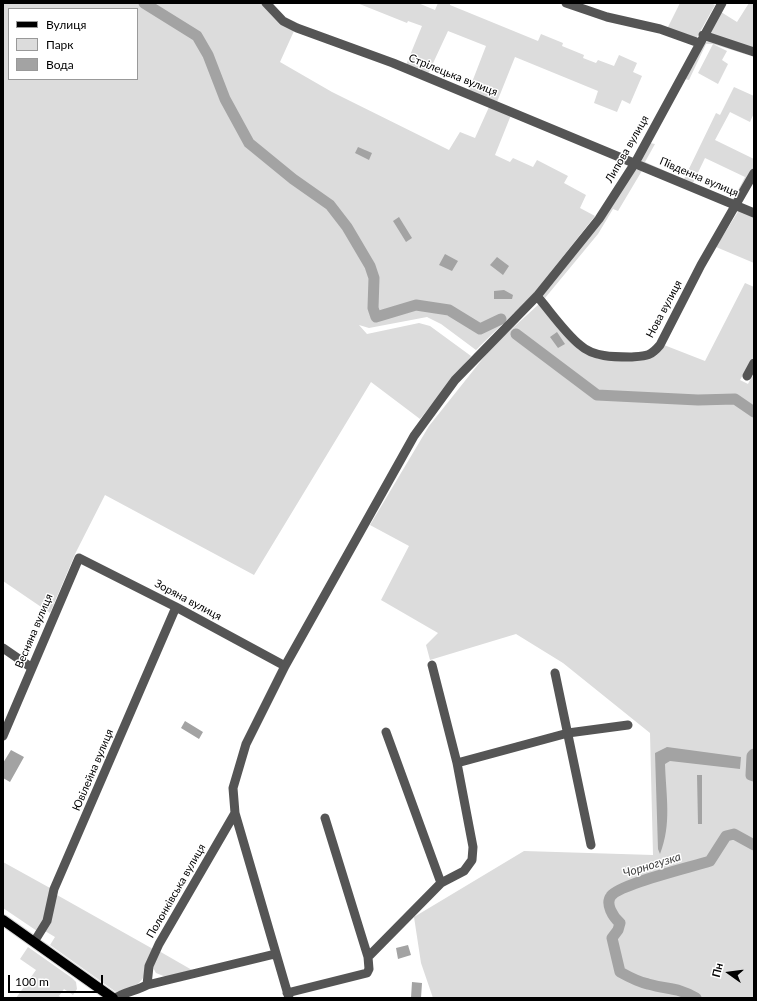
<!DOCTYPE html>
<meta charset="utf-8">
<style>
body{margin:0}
#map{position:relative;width:757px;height:1001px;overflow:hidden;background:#fff;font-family:Lato,sans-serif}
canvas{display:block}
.frame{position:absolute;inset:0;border:4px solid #000;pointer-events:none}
.legend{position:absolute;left:8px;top:8px;width:130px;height:72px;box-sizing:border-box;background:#fff;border:1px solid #999;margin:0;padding:5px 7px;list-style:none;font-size:12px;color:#000}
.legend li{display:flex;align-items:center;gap:8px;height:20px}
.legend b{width:20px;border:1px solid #999}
.north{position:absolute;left:709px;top:953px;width:40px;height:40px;-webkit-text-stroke:3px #fff;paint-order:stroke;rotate:284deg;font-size:11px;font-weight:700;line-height:16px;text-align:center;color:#000}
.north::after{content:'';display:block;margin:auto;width:14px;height:18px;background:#000;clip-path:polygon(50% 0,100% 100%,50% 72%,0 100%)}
.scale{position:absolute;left:8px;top:975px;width:95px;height:18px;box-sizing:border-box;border:2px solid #000;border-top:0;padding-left:5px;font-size:12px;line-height:14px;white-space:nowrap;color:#000;-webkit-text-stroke:3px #fff;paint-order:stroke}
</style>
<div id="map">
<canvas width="757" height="1001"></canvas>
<div class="frame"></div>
<ul class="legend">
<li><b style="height:5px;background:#000"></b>Вулиця</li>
<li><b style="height:11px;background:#dcdcdc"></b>Парк</li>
<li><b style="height:11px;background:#a3a3a3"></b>Вода</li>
</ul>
<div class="north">Пн</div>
<div class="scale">100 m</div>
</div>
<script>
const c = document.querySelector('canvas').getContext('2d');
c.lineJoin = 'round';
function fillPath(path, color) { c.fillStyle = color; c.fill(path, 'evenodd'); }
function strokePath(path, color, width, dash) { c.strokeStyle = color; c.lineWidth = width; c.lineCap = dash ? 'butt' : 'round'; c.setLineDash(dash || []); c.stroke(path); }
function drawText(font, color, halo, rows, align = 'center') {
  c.font = font + ' Lato,sans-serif'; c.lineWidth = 3; c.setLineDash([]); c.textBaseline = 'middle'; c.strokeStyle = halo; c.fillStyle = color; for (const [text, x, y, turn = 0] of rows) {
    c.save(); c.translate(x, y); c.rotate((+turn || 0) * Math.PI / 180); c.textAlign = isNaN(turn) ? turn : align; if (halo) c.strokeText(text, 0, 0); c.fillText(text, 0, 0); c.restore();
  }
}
fillPath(new Path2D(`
 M3,3H264L294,31L280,62L332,92L449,150L460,132L475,138L489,107L511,115L495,155L510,162L513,158L533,167L537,160L568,176L564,183L586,195L580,208L595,216L534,293L476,350L441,324L427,317L369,328L359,325L367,334L419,323L430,326L471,356L420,419L371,382L254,575L105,495L76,552L50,613L3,581ZM9,9H137V79H9Z
 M357,3H418L435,10L438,3H450V5L538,41L541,34L563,43L562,46L584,55L583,58L596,63L598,60L614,66L619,55L637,63L633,72L642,76L630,104L622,100L617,112L594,103L598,91L515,57L497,102L469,90L486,46L448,31L428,74L406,65L422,26L408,21L407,23Z
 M680,3H711L715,5L696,39L667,29Z
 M749,3H754V50L712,36L710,31L721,12L737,22Z
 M710,40L751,56L713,44L727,51L722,60L728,64L718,84L698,73L713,44H706L689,80L685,79L704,43Z
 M734,87L754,96V113L750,122L730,112L715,140L754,159V167L737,201L735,202L643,164L641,159L650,143L655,144L645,162L684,179L716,113L720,115ZM705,158L745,177L734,198L731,199L693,183Z
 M643,169L618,211L613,209L598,234L545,298L542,294L633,170Z
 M739,210L754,216V263L716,247Z
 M745,283L754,287V356L740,380L748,384L752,376L754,377V998H433L421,963L414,917L524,851L653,855L650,733L563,663L516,634L430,660L426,645L438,633L381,600L409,546L370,525L429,426L492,347L539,304L578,349L599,359H647L656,356L664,345L705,361Z
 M3,862L50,888L44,920L37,931L3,908Z
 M57,895L153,949C144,976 147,986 116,992L50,945L55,937L45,931Z
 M28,947L72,978L76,982L77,989L73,995L64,989L59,996L62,998H16L36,970L20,959Z
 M159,951L192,970L166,977L156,973L152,966Z`), '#dcdcdc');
fillPath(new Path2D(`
 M358,147L372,153L369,160L355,153Z
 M399,217L412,238L406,242L393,221Z
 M445,254L458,261L452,271L439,265Z
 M497,257L509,266L503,275L490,265Z
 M504,290L513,295L512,299H494V291Z
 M557,332L565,344L558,348L550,337Z
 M185,721L203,732L199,739L181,728Z
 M667,747L741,757L740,769L670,761L665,764C666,796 672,824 660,854L658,849L655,753Z
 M11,750L24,757L10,782L3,778V763Z
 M697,775H702V824H698Z
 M408,945L411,955L398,959L396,948Z
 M412,982L422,983L421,998H411Z`), '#a3a3a3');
strokePath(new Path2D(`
 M144,3L197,36L208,55L225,99L249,143L293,179L330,205L347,227L370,266L374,278L373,308L376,317L416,305L449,310L480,329L501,319
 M516,334L597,395L698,400L735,399L754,412
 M754,754L752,756L751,775L754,776
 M696,998C677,987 669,990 648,984C638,982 629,977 620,972L612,938L618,930L620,923C613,917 605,904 611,896C619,884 692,867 710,861L726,836L734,834L754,845`), '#a3a3a3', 11);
const major = new Path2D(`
 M3,920L113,998`);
strokePath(major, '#dbdbdb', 12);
strokePath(new Path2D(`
 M266,3L283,21L297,28L393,63L754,213
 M566,3L607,17L660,29L699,43
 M703,35L754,52
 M537,296C550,311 565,333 580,345C593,357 614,357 630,357C646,356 650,357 660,345L701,265L754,173
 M747,376L754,363
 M3,648L32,668
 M555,673L591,845
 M386,732L441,883
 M3,736L79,558L176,607L285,666
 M457,763L568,733L628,725
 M325,818L368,957
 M34,942L47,921L54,889L176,607
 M147,985L149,966L159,944L235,813
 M287,993L367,973L369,969L368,957L441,883L464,871L472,860L473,847L457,763L432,665
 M116,998C122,993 138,990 147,985L275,954
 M289,998L235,813L233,788L246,744L285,666L414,436L455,380L537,296L599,219L635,163L722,3`), '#555', 9);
strokePath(major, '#000', 10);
drawText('11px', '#000', '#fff', [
 ["Стрілецька вулиця",453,75,22],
 ["Липова вулиця",627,149,-60],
 ["Південна вулиця",699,177,23],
 ["Нова вулиця",664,309,-62],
 ["Зоряна вулиця",188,600,28],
 ["Весняна вулиця",34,631,-67],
 ["Ювілейна вулиця",93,770,-67],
 ["Полонківська вулиця",176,891,-60]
]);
drawText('italic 12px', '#444', '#fff', [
 ["Чорногузка",652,865,-17]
]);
</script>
